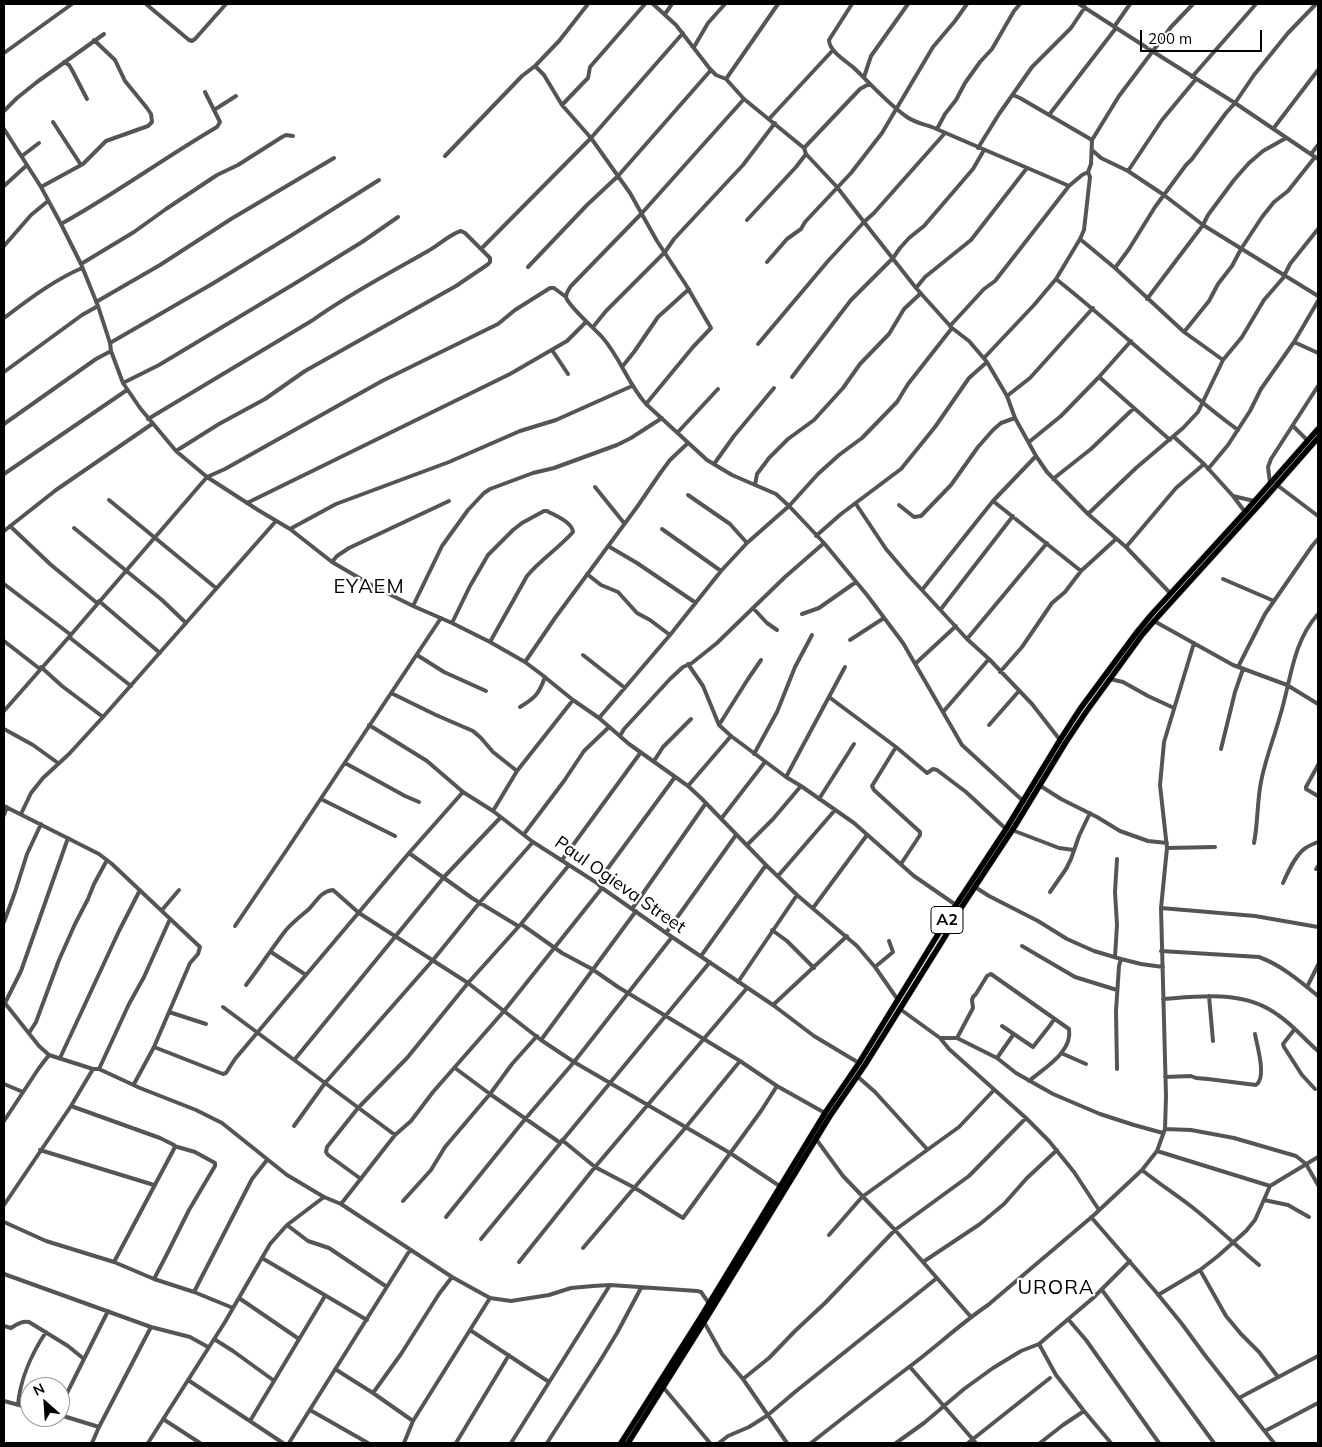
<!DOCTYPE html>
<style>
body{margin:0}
#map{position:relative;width:1322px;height:1447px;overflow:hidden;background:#fff;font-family:Mulish,sans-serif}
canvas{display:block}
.frame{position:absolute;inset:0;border:5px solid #000;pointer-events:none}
.north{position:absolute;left:20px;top:1377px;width:50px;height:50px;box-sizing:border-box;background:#fff;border:1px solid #999;border-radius:50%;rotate:334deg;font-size:14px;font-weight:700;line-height:20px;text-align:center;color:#000}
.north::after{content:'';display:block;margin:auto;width:18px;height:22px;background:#000;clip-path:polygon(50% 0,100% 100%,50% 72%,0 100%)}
.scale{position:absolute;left:1140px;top:30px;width:122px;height:22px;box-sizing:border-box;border:2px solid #000;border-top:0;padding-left:6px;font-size:15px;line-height:18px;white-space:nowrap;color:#000;-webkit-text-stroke:4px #fff;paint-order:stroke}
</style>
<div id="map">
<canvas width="1322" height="1447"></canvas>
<div class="frame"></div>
<div class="north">N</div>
<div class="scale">200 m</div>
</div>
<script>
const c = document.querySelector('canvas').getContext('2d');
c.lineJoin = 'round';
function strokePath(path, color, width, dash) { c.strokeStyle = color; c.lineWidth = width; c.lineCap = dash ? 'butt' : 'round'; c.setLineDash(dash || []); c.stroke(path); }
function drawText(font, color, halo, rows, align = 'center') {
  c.font = font + ' Mulish,sans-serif'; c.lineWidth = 4.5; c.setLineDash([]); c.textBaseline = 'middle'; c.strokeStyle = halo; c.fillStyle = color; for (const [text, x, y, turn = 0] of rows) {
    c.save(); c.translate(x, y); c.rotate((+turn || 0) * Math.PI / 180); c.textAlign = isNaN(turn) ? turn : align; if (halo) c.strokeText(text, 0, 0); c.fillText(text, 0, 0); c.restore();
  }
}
const trunk = new Path2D(`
 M621,1443L699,1320L825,1113L859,1063L956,905L1006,829L1060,740L1080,709L1137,632L1151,615L1245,512L1318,429
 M628,1443L704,1322L830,1116L865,1065L946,935L961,908L1015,826L1066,742L1086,712L1142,635L1154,621L1260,504L1318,438`);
strokePath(trunk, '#dbdbdb', 7);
strokePath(new Path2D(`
 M146,4L189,40L192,41L195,39L226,4
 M653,4L676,25L710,69L716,75L726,79L744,99L804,148L806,154L837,187L864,222L828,261L758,344
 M852,4L829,40C829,51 846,61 854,68C871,84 887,103 907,117C917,124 929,125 939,130C982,149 1026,167 1069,186
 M1079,4L1152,51L1235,103L1318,159
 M665,14L672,4
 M1114,27L1130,4
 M694,47L708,23L725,4
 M4,53L72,4
 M64,62L69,65L72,70L87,99
 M535,66L544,75L562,105L591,138L630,193L657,241L686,285L711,328L693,347L646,404L707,460L732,475L776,494L789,506L824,543L867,595L903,643L962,745L1022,800
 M864,77L871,56L908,4
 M1192,77L1256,4
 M726,79L778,4
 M1013,95L1020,98L1092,140
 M562,105L585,81L588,78L590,67L645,4
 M214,110L236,96
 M4,111L17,98L37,82L104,34
 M1049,115L1116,28
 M769,119L833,50
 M53,122L81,165
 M4,129L41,187L61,224L81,264L98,306L110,343L111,351L123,383L140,408L176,451L207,477L258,510L290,529L332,562L373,586L413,606L452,623L490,642L525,662L541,674L573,700L599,718L629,744L688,786L701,798L766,865L797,895L857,946L875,967L898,1000
 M937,129L945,114L956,100L965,83L980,62L992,49L1014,11L1020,4
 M1273,129L1318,70
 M945,133L874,213L864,222L916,288L952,328L969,341L987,362L1007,396L1015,418L1036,456L1047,472L1088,514L1126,547L1171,594
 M804,148L860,89L869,84
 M978,148L999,114L1032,67L1071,28L1085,7
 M1092,150L1101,158L1128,171L1164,195L1203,225L1318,296
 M1311,154L1318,145
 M22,156L39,143
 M445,156L522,76L535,66L559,41L588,4
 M1128,171L1162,120L1196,79
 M4,186L27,165
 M41,187L83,164L106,141L148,126L152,122L151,114L147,108L125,81L115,60L94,40
 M747,220L796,167L806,154
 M61,224C115,194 164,158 217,127L220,122L205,92
 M1080,239L1115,268L1184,332L1223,360
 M4,246L31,215L48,201
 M481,249L591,138L683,33
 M767,262L787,239L801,229L805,222L851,173L882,133L933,47L955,21L967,4
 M81,264L134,232L166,209L217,175L238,165L282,137L286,135L293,136
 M528,267L587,205L618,176L711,70
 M1115,268L1129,249L1155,207L1186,165L1192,159L1226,113L1235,103L1254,75L1288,33L1316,4
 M1056,279C1118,328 1174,383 1238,430
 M916,288L925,277L971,240L1027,168
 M1147,299L1203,225L1208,215L1234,180L1249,163L1263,151L1286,138
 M96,302L160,265L231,219L334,158
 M4,318C28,300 54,280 82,268
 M950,326L984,289L995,281L1069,186L1082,175L1088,172
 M593,327L606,311L665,252L674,239L743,165L775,123
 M1184,332L1209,301L1218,284L1232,266L1241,249L1262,217L1274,202L1288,191L1315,157
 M1294,342L1318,353
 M110,343L212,284L292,235L379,180
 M552,350L568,374
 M984,358L1034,305L1056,279L1080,239L1084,230L1090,177L1088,172L1091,164L1092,140L1119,96L1171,27L1193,4
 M622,367L634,352L658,317L689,289
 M4,372L82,315L98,306
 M792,377L851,300L893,258L900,248L909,238L924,226L973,169L984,150
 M1099,377L1170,440
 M123,383L159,365L294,284L362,242L398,217
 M1007,396L1030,378L1093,308
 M646,404C628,384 620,357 602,337C595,329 568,306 566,297C566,293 569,289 571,286L642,213L744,99
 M148,419L313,320C349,294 390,273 428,251C439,245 450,234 461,231L465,233L490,258V262L487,265L456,286L305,371L265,399L219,424L176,451
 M4,424L96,359L111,351
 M1293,426L1308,441
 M678,432L718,389
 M1174,437L1204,464L1233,496L1245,512
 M1029,442L1061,416L1099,377L1131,341
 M714,464L734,436L774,388
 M1208,469L1228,445L1250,411L1261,389L1294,342L1318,301
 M4,474L127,390
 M1053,479L1091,449L1134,408
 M1270,483L1268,467L1271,459L1318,386
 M755,485L757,474L769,458L788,439L814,420L843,388L860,364L889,334L904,309L921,293
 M1277,485L1318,516
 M595,487L624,523
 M688,495L730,524L747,543
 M1233,496L1254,501
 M109,500L216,588
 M993,501L1081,571
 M247,503L510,374L567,341L586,322
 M856,504L886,549L909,576L967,639L989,659L1032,704L1060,740
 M899,505L914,517L921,516L951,485L978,447L993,430L1001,423L1015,418
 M1088,514L1136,468L1183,428L1198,412L1223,360L1242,337L1264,300L1283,278L1290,264L1318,229
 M10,526L50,564L97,603
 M74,528L162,600L186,623
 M290,529L336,504L449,462L520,431L556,420L632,386
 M662,529L721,571
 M4,531L56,490L152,424
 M816,536L841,514L901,469L935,427L969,378L987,362
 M608,546L637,563L696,603
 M1126,547L1176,488L1204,464
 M332,562L337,556L349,548L449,501
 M587,574L601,585L618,592L637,613L650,620L670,635
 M1223,579L1274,601
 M4,584L71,635
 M922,590L993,501L1036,456
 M99,601L160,653
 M413,606L442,546L468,510L484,493L490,489L533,473L554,468L617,445L631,438L662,418
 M753,608L785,577L824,543
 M941,609L1013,516
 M802,614L819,608L856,582
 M1154,621L1233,665L1287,685L1318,704
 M452,623L470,586L488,555L513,530L522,523L544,511H547C556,516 572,522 573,532C559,548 540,560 527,576L490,642
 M69,637L131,686
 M967,639L1047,543
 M850,640L884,618
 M4,641L40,669
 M417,655L444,672L486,691
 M583,655L625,688
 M525,662L555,618L637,507L661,472L670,460L688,443
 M688,664L703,686L719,725L731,736L786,777L801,786L854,823L914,876L956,905
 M915,664L956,626
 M41,667L62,686L103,717
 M1238,667L1265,614L1312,546L1318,539
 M1000,672L1022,647L1052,603L1065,592L1081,571L1116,539
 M1110,679L1123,682L1148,696L1174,708
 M391,693L436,715L473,731L481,738L493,752L517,771
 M829,697L896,747L927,773L933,769L937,770L966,792L1006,829
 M520,707C535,698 539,694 545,677
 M4,711L69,637L207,477L225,469L382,381L498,324L515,310L550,288H554L566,297
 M943,712L989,659
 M599,718L670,635L721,571L747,543L789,506L818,474L839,455L862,438L897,402L908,384L952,328
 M369,725L427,761L463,792L493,811L533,842L597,883L602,888L672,937L773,1005L814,1036L859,1063
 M719,725L748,679L761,660
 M989,725L1019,691
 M4,729L33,745L58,763
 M620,736L624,729L670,679L683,667L692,663L717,643L753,608L767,623L777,630
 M896,747L872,786L874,790L920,832V835L901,864
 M1221,749L1235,692L1243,669
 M754,754L777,712L795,667L812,635
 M654,761L663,747L691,719
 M345,763L405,796L419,802
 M1318,765L1306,787V789L1318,796
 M786,777L845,667
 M1039,785L1061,799L1097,817L1120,831L1148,841L1167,843
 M688,786L731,736
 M321,799L395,836
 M819,799L854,744
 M4,806L99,854L112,864L200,947L198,954L190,963L154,1047L134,1084
 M493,811L517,771L573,700
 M21,814L31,793L43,778L69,754L103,717L276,521
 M4,815L7,807
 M721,819L765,762
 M1012,830L1059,848L1074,850
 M524,834L564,781L584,751L609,727
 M1254,843C1258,823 1257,802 1261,782C1265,760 1274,738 1280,716C1291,681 1292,643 1318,614
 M747,845L773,819L801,786
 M1167,848L1215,847
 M409,853L472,898L518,926
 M562,860L641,752
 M1316,869L1318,866
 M778,876L835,810
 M597,883L675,777
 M1283,883C1288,872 1294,858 1303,850C1307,846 1313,844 1318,842
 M975,887L989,896L1038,921L1067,939L1094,951L1121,959L1141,964L1163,967
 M1050,892L1066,869L1071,859L1079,836L1090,813
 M813,908L867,835
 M1161,908L1255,916L1318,927
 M632,909L706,803
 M162,910L179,890
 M4,922L15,892L27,854L41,824
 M521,924L562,953L592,969L618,987L740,1061L777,1086L825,1113
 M235,926L288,848L441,618
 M772,930L787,941L814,968
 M666,933L736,835
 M1022,946L1075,977L1117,990
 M1161,951L1259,957C1281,965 1300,981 1318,996
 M271,952L306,975
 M701,956L766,865
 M1115,957L1117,925L1115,892L1117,859
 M875,967L893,952L889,941
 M738,982L797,895
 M246,985C260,967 272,948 286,930C293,922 301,916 309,909C316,902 321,891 333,890L359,913L468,983L541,1040L574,1062L730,1153L781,1187
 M1307,987L1318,965
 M1209,996L1213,1041
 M1163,999C1203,996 1245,990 1278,1015C1293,1025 1305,1040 1318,1051
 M4,1002L39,1046L49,1055
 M5,1003L21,971L68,838
 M773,1005L847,936
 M223,1007L395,1135
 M900,1009L940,1038L949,1049L1026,1118L1049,1141L1074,1172L1099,1210
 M169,1012L206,1024
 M1002,1026L1033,1047L1051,1024L1054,1019
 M1294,1030L1283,1044L1284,1047L1302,1075L1315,1089
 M29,1033L36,1022L59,960L75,924L88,899L94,884L107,860
 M940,1038H957L997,1058L1016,1073L1053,1094L1100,1114L1134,1125L1163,1133
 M957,1038L973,1008L972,1000L973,997L976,994L987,976L991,974L1069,1029C1073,1052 1044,1068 1029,1081
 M541,1040L636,911
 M154,1047L223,1074L226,1073L235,1059L409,853L463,792
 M1061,1053L1086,1064
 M60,1058L119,931L140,890
 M997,1058L1013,1035
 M295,1059L444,877L500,818
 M455,1068L490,1094L559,1142
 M99,1069L129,1004L144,977L170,919
 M1117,1069L1116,1011L1119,966L1121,959
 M857,1076L875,1092L927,1149
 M1165,1077L1191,1076L1196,1078L1208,1079L1256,1085C1267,1077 1257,1046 1255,1034
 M4,1084L23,1092
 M71,1106L160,1138L174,1145L175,1147L114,1262
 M4,1121L39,1068L49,1055L93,1069H99L140,1088L196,1110L222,1123L287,1175L324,1197L341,1204L452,1277L490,1298L511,1301L549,1295L571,1288L593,1286L610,1285L697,1291L701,1292L708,1302
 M294,1126L325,1083L433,960L480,902L533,842
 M1165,1129L1191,1130L1234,1138L1296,1156L1306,1164L1318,1185
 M816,1139L843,1176L895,1230L971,1317
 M562,1140L595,1167L635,1188L683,1218L761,1111L777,1086
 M40,1150L154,1185
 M1157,1151L1270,1186
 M1142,1170C1158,1183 1175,1194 1192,1207C1215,1225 1236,1246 1259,1265
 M361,1179L328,1155L326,1152L327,1147L358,1108L407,1058L468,983L521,924L569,865
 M1264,1200L1288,1205L1309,1217
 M403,1201L431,1170L445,1147L490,1094L512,1064L537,1036
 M341,1204L395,1135L411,1121L433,1092L504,1011L602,888
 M4,1205L71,1106L93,1069
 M446,1217L526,1118L574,1062L672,937
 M1091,1217L1156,1292L1182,1324L1204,1354L1274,1443
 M4,1222L46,1241L114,1262L154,1279L194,1292L233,1308
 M287,1225L308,1241L329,1248L387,1287
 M829,1235L862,1197L959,1127L994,1090
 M481,1239L710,962
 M583,1248L686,1127L740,1061
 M262,1258L367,1320
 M519,1262L595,1167L747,988
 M923,1262L980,1224L1004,1204L1027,1178L1057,1150
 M1200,1270L1226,1316L1241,1334L1259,1352L1278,1377
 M4,1274L151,1327L190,1337L208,1347
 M154,1279L166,1256L189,1210L215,1166V1163L195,1152L174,1146
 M1102,1290L1214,1443
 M194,1292L252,1179L267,1160
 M1158,1295L1200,1270L1218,1256L1246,1231L1255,1220L1270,1186L1318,1157
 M239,1298L299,1339
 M1068,1319L1086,1340L1159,1443
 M704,1322L722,1354L743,1379L787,1443
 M4,1326L11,1328C17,1324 22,1321 29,1322L68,1346L84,1359
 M470,1330L549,1382
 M214,1339L233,1351L273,1380
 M1039,1344L1056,1375L1084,1411L1111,1443
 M910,1367L976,1443
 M335,1369L373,1393L413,1421L404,1443
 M743,1379L769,1358L795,1331L825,1303L895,1230L969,1176L1026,1118
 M188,1380L283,1443
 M663,1387L710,1443
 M373,1393L401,1354L439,1294L452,1277
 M1239,1398L1318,1356
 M4,1401L30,1408
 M18,1405C20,1380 32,1353 46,1332
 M60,1407L108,1311
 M310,1410L368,1443
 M60,1415L99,1427
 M163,1419L200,1443
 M250,1421L325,1296
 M413,1421L490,1298
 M1265,1431L1318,1403
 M92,1443L99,1427L151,1327
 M148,1443L225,1322L270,1244L287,1225L324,1197
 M289,1443L410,1250
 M456,1443L509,1355
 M511,1443L610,1285
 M547,1443L600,1361L617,1333L641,1288
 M719,1443L728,1436L749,1427L768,1415L795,1392L937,1278
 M811,1443C844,1417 876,1392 909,1367C936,1347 960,1324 988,1305L1094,1215L1142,1170L1157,1151L1165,1129L1166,1096L1161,908L1167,848L1160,785L1164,742L1194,643
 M896,1443L924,1423L964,1389L993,1368L1021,1351L1039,1344L1093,1298L1130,1261
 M968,1443L1050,1378
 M1040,1443L1063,1425L1084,1411`), '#555', 4);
strokePath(trunk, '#000', 5.5);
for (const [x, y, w] of [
 [947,920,32]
]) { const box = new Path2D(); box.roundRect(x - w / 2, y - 13.5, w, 27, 4); c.fillStyle = '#fff'; c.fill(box); strokePath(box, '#000', 1); }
drawText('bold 16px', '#000', null, [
 ["A2",947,920]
]);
drawText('18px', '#000', '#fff', [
 ["Paul Ogieva Street",620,885,35]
]);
c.letterSpacing = '1px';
drawText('20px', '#000', '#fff', [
 ["EYAEM",369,587],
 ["URORA",1056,1288]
]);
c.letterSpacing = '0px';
</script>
